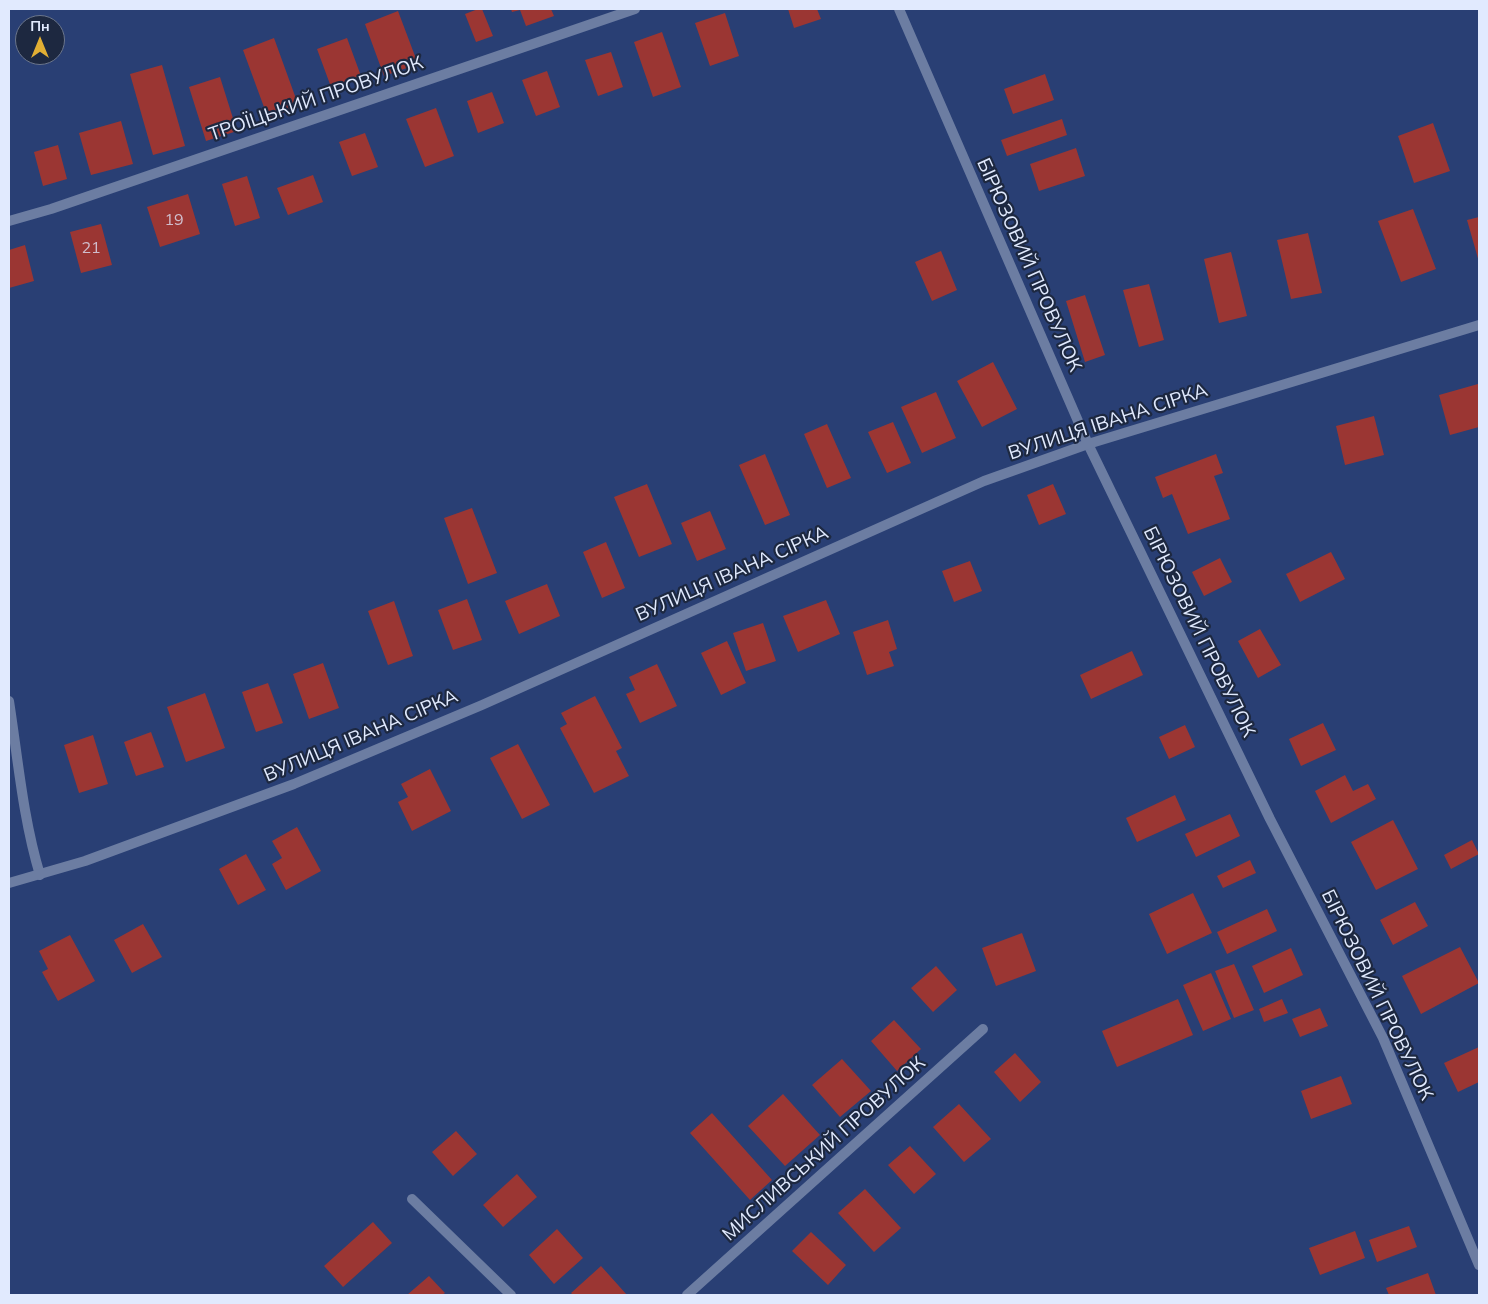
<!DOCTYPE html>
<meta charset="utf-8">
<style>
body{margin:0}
#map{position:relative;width:1488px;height:1304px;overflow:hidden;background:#293f74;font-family:Mulish,sans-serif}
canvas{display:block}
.frame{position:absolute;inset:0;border:10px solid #e1eafe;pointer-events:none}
.north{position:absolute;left:15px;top:15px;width:50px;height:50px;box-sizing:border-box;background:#1d2840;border:1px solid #6b768c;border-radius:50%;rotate:0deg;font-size:14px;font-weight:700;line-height:20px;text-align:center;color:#e1eafe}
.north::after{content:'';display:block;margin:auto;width:18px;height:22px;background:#e1af34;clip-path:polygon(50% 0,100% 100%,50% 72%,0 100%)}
</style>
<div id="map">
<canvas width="1488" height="1304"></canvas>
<div class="frame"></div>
<div class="north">Пн</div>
</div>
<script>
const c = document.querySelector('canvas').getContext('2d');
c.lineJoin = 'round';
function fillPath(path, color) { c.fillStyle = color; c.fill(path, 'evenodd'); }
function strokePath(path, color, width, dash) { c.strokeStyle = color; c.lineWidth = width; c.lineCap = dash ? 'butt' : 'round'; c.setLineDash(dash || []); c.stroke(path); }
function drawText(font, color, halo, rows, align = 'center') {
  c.font = font + ' Mulish,sans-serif'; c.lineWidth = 4.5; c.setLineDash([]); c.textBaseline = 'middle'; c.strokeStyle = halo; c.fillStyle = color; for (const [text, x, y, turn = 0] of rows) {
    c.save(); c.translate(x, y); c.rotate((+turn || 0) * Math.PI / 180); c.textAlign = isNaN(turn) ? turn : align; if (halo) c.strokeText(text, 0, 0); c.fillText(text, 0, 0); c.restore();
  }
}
fillPath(new Path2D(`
 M478,9H482L493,36L476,42L465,14Z
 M511,9H551L554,16L526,26L520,10L512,12Z
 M788,9H817L821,19L794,28Z
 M398,11L418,64L384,76L365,24Z
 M725,13L739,56L710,66L695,23Z
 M662,32L681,87L653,97L634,42Z
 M274,38L299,107L268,118L243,50Z
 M347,38L361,76L331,87L317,49Z
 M611,52L623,87L598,96L585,60Z
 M162,65L185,146L153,155L130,74Z
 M547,71L560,107L536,116L522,80Z
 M1045,74L1054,100L1013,114L1004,89Z
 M220,77L237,131L206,141L189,87Z
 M492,92L504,123L478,133L467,101Z
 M436,108L454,156L425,167L406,119Z
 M1062,119L1067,135L1007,156L1001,140Z
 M121,121L133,164L91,175L79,133Z
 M1433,123L1450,171L1414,183L1398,136Z
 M365,133L378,167L352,176L339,142Z
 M58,145L67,179L43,186L34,152Z
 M1076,148L1085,176L1039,191L1030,164Z
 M313,175L323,202L288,215L277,188Z
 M247,176L260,218L235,226L222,184Z
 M188,194L200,234L160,247L147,207Z
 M1413,209L1436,269L1401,282L1378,221Z
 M1479,217V262L1467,220Z
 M101,224L112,265L81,273L70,232Z
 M1308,233L1322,293L1291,299L1277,240Z
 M25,245L34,281L9,288V250Z
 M941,251L957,290L932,301L915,262Z
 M1231,252L1247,316L1219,323L1204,259Z
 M1149,284L1164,340L1139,347L1123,290Z
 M1085,295L1105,355L1085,362L1066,301Z
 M993,362L1017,409L982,427L957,381Z
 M1478,384L1479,427L1450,435L1439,395Z
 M936,392L956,438L922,453L901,407Z
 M1374,416L1384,455L1345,465L1336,426Z
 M893,422L911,463L887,473L868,432Z
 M827,424L851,478L827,488L804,434Z
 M765,454L790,515L765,525L739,465Z
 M1216,454L1223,473L1214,476L1230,519L1188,534L1172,494L1163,498L1155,477Z
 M647,484L672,544L639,557L614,497Z
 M1053,484L1066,514L1039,525L1027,495Z
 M472,508L497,573L468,584L444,518Z
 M710,511L726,549L697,561L681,523Z
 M606,542L625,588L602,598L583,552Z
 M1331,552L1345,579L1300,602L1286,574Z
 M1220,558L1232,582L1204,596L1192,572Z
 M970,561L982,591L954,602L942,571Z
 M547,584L560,616L519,634L505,601Z
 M467,599L482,640L453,650L438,610Z
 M826,600L840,634L798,652L783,616Z
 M394,601L413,656L388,665L368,611Z
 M888,620L897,649L889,652L894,666L867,675L853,632Z
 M763,623L776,661L746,671L733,633Z
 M1260,629L1281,665L1258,678L1238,641Z
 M727,641L746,683L721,695L701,653Z
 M1132,651L1143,675L1091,699L1080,675Z
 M323,663L339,708L309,719L293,674Z
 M657,664L677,706L640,723L626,694L635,690L629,677Z
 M268,683L283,723L256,732L242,692Z
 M205,693L225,748L186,762L167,707Z
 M595,696L622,748L616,751L629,776L594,793L560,728L567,724L561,713Z
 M1323,723L1336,750L1301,766L1289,739Z
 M1185,725L1195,747L1169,759L1159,737Z
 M151,732L164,767L136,776L124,742Z
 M93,735L108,784L79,793L64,745Z
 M518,744L550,805L522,819L490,758Z
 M430,769L451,811L412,831L398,802L408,797L401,784Z
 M1345,775L1353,791L1368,784L1376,799L1331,823L1315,791Z
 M1175,795L1186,820L1137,842L1126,818Z
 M1230,814L1240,836L1196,857L1185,834Z
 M1393,820L1418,869L1376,890L1351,842Z
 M297,827L321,871L286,890L272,864L282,858L272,841Z
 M1472,840L1479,854L1451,869L1444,855Z
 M246,854L266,890L238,905L219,869Z
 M1250,860L1256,873L1223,888L1217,876Z
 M1193,893L1212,933L1167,954L1149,914Z
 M1415,902L1428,926L1393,945L1380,920Z
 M1267,909L1277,931L1227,954L1217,932Z
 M143,924L162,957L132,973L114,940Z
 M1022,933L1036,971L996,986L982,948Z
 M70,935L95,981L58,1001L42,972L48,969L39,951Z
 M1460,947L1479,983L1421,1014L1402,976Z
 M1291,948L1303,975L1264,993L1252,966Z
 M1234,964L1254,1010L1234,1018L1215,971Z
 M936,966L957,990L933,1012L911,988Z
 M1211,973L1231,1019L1203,1031L1183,985Z
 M1178,999L1193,1035L1117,1067L1102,1031Z
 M1282,999L1288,1013L1264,1022L1259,1009Z
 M1320,1008L1328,1026L1300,1037L1292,1019Z
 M894,1020L921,1049L897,1071L871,1041Z
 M1479,1047V1082L1458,1092L1444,1063Z
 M1015,1053L1041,1082L1020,1102L994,1072Z
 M842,1059L871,1091L840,1117L812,1085Z
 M1341,1076L1352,1104L1311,1119L1301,1091Z
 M783,1094L820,1135L785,1166L748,1126Z
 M959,1104L991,1139L964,1162L933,1127Z
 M712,1113L772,1180L750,1200L690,1133Z
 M456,1131L477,1154L453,1176L432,1152Z
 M910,1146L936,1174L914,1194L888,1165Z
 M517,1174L537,1197L503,1227L483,1205Z
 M865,1189L901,1228L874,1252L838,1213Z
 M373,1222L392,1243L343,1287L324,1266Z
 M1409,1226L1417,1247L1377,1262L1369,1240Z
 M557,1229L583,1258L554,1284L529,1255Z
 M1355,1231L1365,1258L1320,1275L1309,1248Z
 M811,1232L846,1265L828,1285L792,1251Z
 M601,1266L627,1295H573L571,1293Z
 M1428,1273L1436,1295H1389L1386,1288Z
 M429,1276L445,1293L442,1295H407Z`), '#9b3633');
strokePath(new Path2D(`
 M899,9L1088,444L1270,819L1383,1038L1479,1265
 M9,221L51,209L635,9
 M9,701C18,759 23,819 40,875
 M412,1199L511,1295
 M687,1295L983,1029`), '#6c7da2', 10);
strokePath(new Path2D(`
 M9,883L85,861L294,784L482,705L984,481L1088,444L1479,325`), '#6c7da2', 10);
drawText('16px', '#d0bdcb', null, [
 ["19",174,220],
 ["21",91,248]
]);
drawText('19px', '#e1eafe', '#1d2840', [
 ["ТРОЇЦЬКИЙ ПРОВУЛОК",316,99,-19],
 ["БІРЮЗОВИЙ ПРОВУЛОК",1029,265,66],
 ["ВУЛИЦЯ ІВАНА СІРКА",1108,422,-18],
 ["ВУЛИЦЯ ІВАНА СІРКА",732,574,-24],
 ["БІРЮЗОВИЙ ПРОВУЛОК",1199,632,64],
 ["ВУЛИЦЯ ІВАНА СІРКА",361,736,-23],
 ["БІРЮЗОВИЙ ПРОВУЛОК",1377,995,64],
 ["МИСЛИВСЬКИЙ ПРОВУЛОК",824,1149,-42]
]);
</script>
